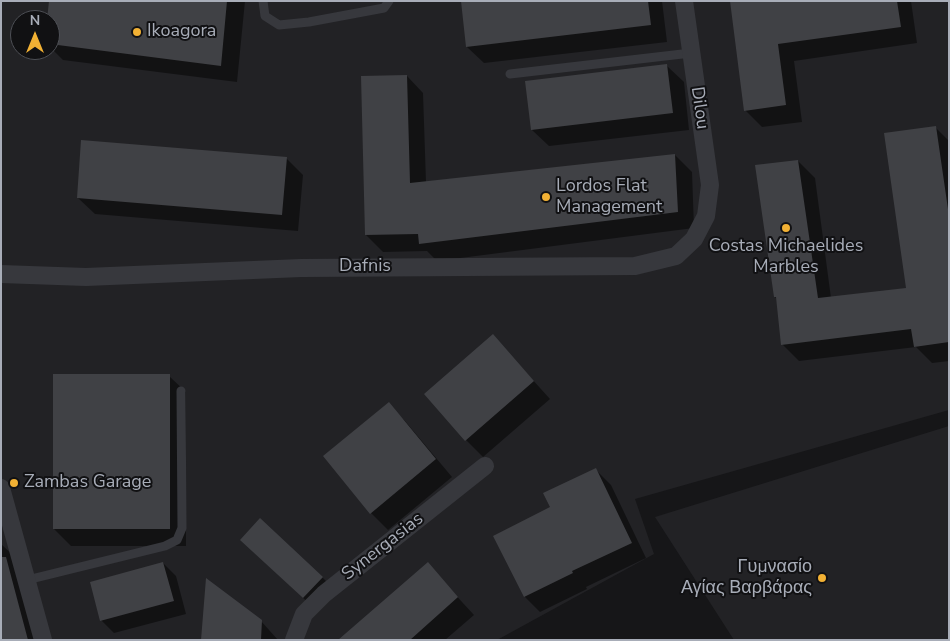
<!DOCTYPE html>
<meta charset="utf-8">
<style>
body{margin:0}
#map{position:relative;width:950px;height:641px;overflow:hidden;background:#161618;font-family:"Nunito Sans",sans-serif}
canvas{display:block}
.frame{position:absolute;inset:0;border:2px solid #a8adb8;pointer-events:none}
.north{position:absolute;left:10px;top:10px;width:50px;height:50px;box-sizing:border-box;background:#111113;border:1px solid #4d4f55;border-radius:50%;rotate:0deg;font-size:14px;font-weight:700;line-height:20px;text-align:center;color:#a8adb8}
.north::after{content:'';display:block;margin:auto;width:18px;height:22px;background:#f2b134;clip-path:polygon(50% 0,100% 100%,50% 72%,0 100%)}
</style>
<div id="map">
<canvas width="950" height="641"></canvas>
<div class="frame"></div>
<div class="north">N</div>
</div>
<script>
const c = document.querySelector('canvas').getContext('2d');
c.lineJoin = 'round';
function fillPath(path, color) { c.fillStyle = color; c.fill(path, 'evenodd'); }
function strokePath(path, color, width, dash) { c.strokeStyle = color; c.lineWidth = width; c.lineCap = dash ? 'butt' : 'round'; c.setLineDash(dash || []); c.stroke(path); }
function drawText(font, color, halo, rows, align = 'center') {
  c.font = font + ' "Nunito Sans",sans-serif'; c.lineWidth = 4; c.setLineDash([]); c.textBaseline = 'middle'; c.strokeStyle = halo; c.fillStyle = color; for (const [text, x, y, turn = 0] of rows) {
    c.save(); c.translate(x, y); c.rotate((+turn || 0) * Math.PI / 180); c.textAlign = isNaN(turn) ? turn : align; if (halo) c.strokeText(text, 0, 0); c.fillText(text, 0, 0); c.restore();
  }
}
fillPath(new Path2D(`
 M1,1H949V410L635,499L654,554L497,640H1ZM20,20H50V50H20Z
 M949,426V640H734L655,517Z`), '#222225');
fillPath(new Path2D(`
 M50,1H245L237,82L63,60L50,47V20H48Z
 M462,1H662L667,42L484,63L467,47Z
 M731,1H911L917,43L794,61L802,122L762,127L745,110Z
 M667,66L684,82L689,130L549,146L532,130Z
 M407,76L423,93L426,182L675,155L692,172L694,228L437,261L427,251L383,252L366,235Z
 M936,128L949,141V361L932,363L916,347L799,361L782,344L777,299L775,297L798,161L815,178L831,298L907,289Z
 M286,158L303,175L298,231L95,214L78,198Z
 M493,336L550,399L483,457L466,440Z
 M169,376L186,392V546H71L54,529Z
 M388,404L405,421L452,477L388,530L371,513Z
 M596,470L611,485L646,558L586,587L587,589L540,612L525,597L495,536L552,508Z
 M1,544L19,561L40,640H1Z
 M255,553L322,577L335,590L316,610Z
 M163,563L176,576L186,614L114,633L101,620Z
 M427,564L474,615L445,640H352Z
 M261,621L278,640H203Z`), '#0007');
fillPath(new Path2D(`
 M49,1H227L221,66L50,44V20H47Z
 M461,1H648L651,25L466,47Z
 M730,1H897L901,27L778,44L786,105L744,111Z
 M667,64L673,113L531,130L525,81Z
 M407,75L410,183L675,154L678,212L419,244L418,234L365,235L361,76Z
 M936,126L949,216V342L914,347L911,329L781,345L776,297H774L755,165L798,160L818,298L906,288L884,133Z
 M81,140L287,157L282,215L77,198Z
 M493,334L534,381L465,441L424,394Z
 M53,374H170V529H53Z
 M389,402L436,459L370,514L323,456Z
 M596,468L632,543L572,571L573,573L524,597L493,536L550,507L543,493Z
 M260,518L323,577L303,598L240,540Z
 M1,557H6L28,640H1Z
 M163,562L174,601L100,621L90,582Z
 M428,562L458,597L410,640H338Z
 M206,578L262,620L261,640H201Z`), '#404145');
strokePath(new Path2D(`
 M263,1L265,16L279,25L309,22L384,8L389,1
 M510,74L691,53
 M27,580L165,546L177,540L182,528L181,391`), '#37383d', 9);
strokePath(new Path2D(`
 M1,274L86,277L301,268L635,266L676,256L694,239L706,216L710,185L684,1
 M1,488L43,640
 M294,640L304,614L324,594L485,466`), '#37383d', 18);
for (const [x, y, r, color] of [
 [137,32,5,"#f2b134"],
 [546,197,5,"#f2b134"],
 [786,228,5,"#f2b134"],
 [14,483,5,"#f2b134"],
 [822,578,5,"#f2b134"]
]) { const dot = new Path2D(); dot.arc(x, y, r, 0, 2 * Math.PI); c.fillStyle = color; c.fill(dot); strokePath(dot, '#111113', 2); }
drawText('18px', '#a8adb8', '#111113', [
 ["Ikoagora",147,32],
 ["Lordos Flat",556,187],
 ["Management",556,208],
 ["Costas Michaelides",786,247,"center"],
 ["Marbles",786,268,"center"],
 ["Zambas Garage",24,483],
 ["Γυμνασίο",812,568,"right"],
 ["Αγίας Βαρβάρας",812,589,"right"]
], 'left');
drawText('18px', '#a8adb8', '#111113', [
 ["Dilou",699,108,82],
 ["Dafnis",365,267],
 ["Synergasias",383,547,-38]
]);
</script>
